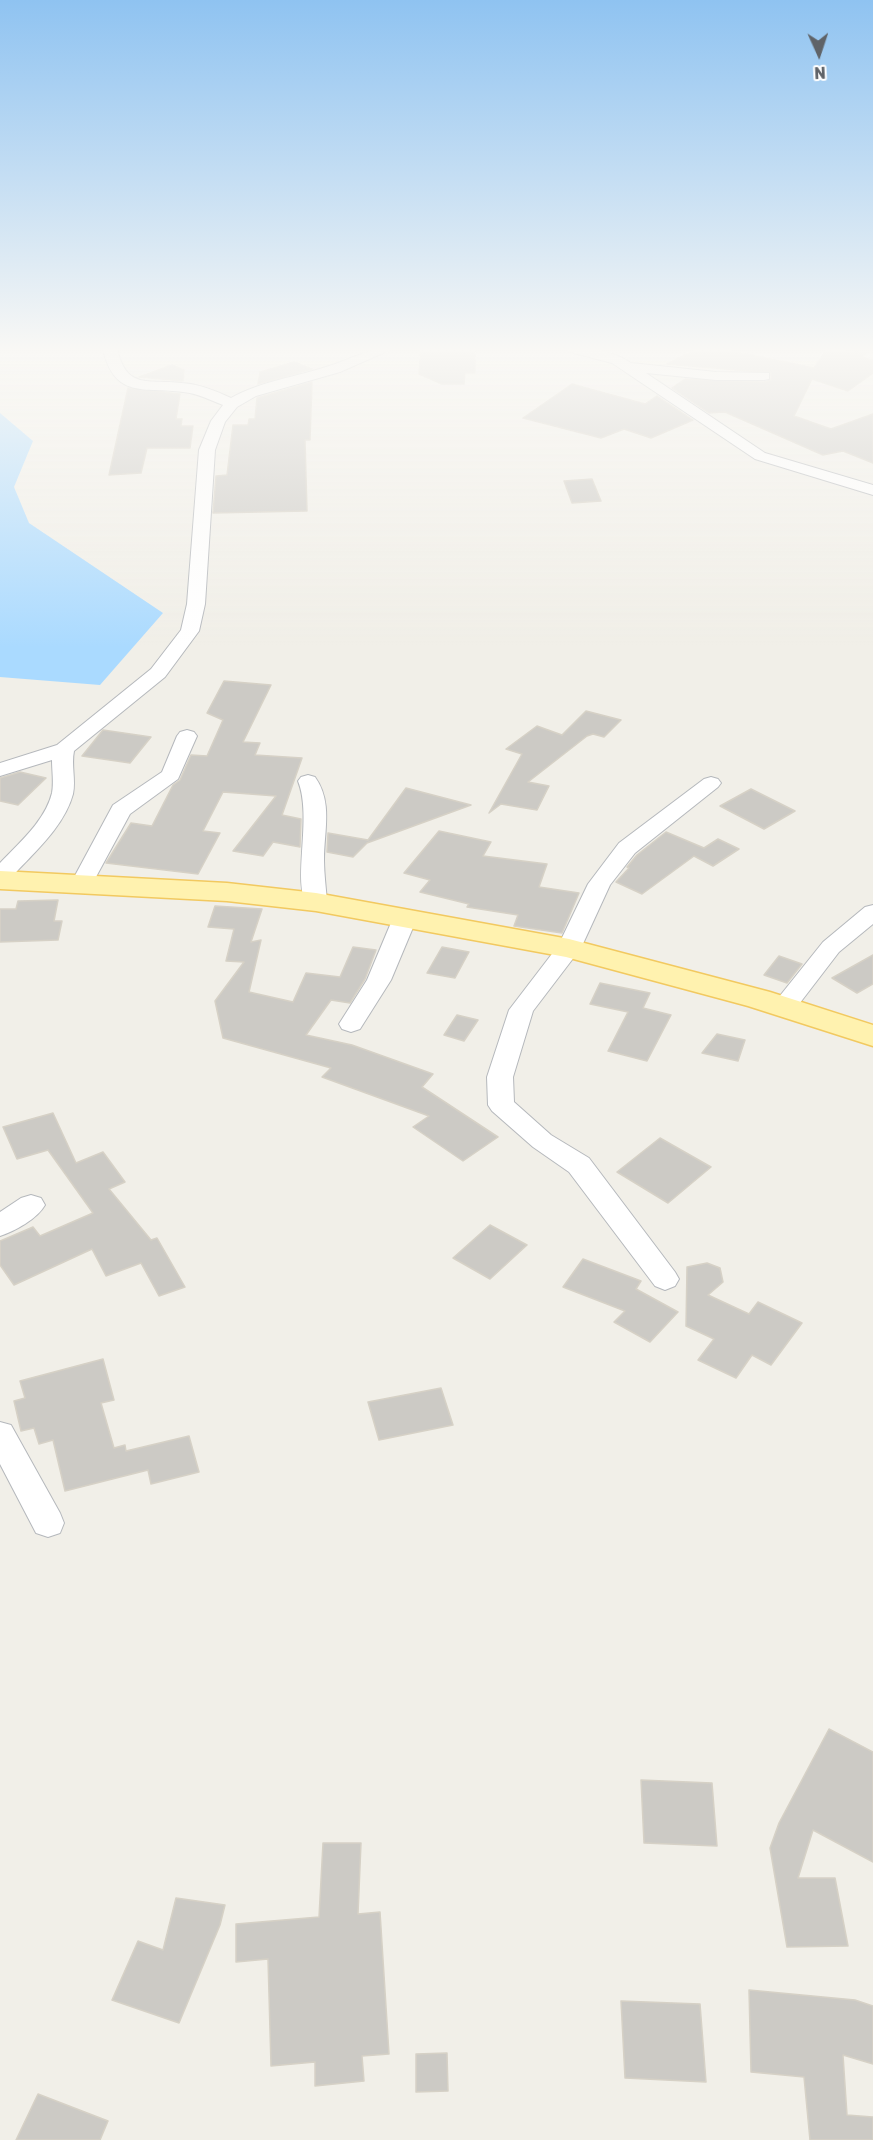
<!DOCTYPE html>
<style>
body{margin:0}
#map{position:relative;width:873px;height:2140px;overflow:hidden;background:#f1efe8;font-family:Rubik,sans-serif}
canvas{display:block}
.north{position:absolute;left:789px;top:24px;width:60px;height:60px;-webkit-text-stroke:4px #fff;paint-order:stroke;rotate:177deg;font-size:16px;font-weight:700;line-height:24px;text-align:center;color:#5f6368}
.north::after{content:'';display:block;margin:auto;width:21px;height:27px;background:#5f6368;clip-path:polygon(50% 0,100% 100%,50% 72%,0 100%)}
</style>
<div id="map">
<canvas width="873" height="2140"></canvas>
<div class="north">N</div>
</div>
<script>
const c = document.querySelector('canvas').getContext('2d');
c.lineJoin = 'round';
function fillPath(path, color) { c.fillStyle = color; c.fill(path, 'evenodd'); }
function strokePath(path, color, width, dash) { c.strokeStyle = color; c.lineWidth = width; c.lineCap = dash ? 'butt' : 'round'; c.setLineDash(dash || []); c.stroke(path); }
fillPath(new Path2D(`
 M0,413L33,441L14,487L29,523L163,613L100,685L0,677Z`), '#aadaff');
const building = new Path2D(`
 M421,349H475V373H465L464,384H442L419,374Z
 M697,349H722L814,368L827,349L866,353L861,357L873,360V373L848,391L812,379L794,416L831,429L873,414V463L843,451L823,455L725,412L709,413L672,388L685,379L764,382L771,380V373L667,364Z
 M294,362L312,369L258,384L260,372Z
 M172,365L184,370L183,381L139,377Z
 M312,382L310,440H305L307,511L213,513L216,476L227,475L233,425H248L249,419H255L257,398Z
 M572,384L645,404L657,396L693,420L651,438L624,429L601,438L523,418Z
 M128,388L180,394L176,419H182L181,426H193L190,448H147L141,473L109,475Z
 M592,479L601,501L572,503L564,481Z
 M224,681L271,685L243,742L260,743L255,755L302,758L282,815L301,819L300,847L273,842L263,856L233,851L276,796L223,792L203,831L220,833L198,874L106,863L131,823L152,826L173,785L180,780L191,755L207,756L223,720L207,713Z
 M586,711L621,720L604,737L593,734L587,736L528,782L549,786L537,810L501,804L489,813L522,754L506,749L537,726L562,735Z
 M103,730L151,737L130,763L82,756Z
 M20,772L46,778L18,805L0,801V778Z
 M406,788L471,805L367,843L353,857L327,852L328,833L368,840Z
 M751,789L795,811L764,829L720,806Z
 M439,831L491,842L483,856L547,864L539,887L579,893L562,933L514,926L518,915L467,907L469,904L420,892L430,880L404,873Z
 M666,832L704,848L718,839L739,849L713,866L694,856L642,894L616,882L629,868L627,867L637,855Z
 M58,900L54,921H62L58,940L0,942V909H16L18,901Z
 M215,906L262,909L251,942L261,940L249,992L293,1002L306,973L340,977L353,947L376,950L365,979L350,1003L331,1000L306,1035L352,1045L433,1074L422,1087L498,1137L463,1161L413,1127L429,1116L322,1077L331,1068L223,1038L215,1001L244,962L226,961L234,929L208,927Z
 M442,947L469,952L455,978L427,973Z
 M873,955V984L857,993L832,978Z
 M779,956L802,964L787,983L764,975Z
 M600,983L650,993L643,1008L671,1015L647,1061L608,1051L628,1012L590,1004Z
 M457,1015L478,1020L464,1041L444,1035Z
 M717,1034L745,1040L738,1061L702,1053Z
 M53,1113L76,1163L103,1152L125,1182L109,1189L151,1240L157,1238L185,1287L159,1296L141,1263L106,1276L92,1249L14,1285L0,1265V1241L33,1227L40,1236L93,1213L48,1150L17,1159L3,1127Z
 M660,1138L711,1167L668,1203L617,1172Z
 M490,1225L527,1245L490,1279L453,1258Z
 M583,1259L641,1281L636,1289L678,1312L650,1342L614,1322L625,1311L563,1287Z
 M707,1263L720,1268L723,1282L708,1295L749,1314L758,1302L802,1323L771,1365L752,1355L736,1378L698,1360L714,1339L686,1326L687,1267Z
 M103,1359L114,1400L101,1403L114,1448L125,1445L126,1451L189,1436L199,1472L151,1484L148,1470L65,1491L53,1440L39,1444L34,1428L21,1431L14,1401L25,1398L20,1381Z
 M441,1388L453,1425L379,1440L368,1402Z
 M829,1729L873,1752V1862L813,1830L798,1878H835L848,1946L787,1947L770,1848L779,1823Z
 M641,1780L712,1783L717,1846L644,1843Z
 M323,1843H361L358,1914L380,1912L389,2054L362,2056L364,2081L315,2086V2062L271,2066L268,1959L236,1962V1924L319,1917Z
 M176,1898L225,1905L220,1925L179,2023L112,2000L138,1941L163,1950Z
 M749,1990L855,2000L873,2006V2064L843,2055L847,2115L873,2117V2140H810L804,2077L751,2072Z
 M621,2001L700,2004L706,2082L625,2078Z
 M447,2053L448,2091L416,2092V2054Z
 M38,2094L108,2121L100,2140H16Z`);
fillPath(building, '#cccac5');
strokePath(building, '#d6d1c6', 1.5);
const street = new Path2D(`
 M103,349H117C127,390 147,379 182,383C199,384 216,391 231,398C261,381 297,377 329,366C351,359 369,348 392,349L340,372L256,396L237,407L225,422L215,450L205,604L199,631L165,677L74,751C71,765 76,780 73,794C64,828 30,856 8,881L0,883V863C19,843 45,821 52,793C54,783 52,771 52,760L0,776V763L57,745L151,669L181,630L187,604L199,450L211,421L223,405C210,400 197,393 183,392C144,387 114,399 103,349Z
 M568,349C590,348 613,351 631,363L716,372L769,373V379L764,380H716L646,373L765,453L873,485V495L755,459L612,363L570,352Z
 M187,730L194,732L197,736L178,779L130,814L90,888H74L71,883L113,805L162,772L177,736L180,732Z
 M308,775L315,777C333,802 324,831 324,860C324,874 326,888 327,902L324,907H308C291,883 313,818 298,781L301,777Z
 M711,777L718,779L721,783L718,787L635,853L610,885L581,948L533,1011L513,1077L514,1102L551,1135L589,1158L675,1272L679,1279L675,1286L665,1290L655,1286L569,1172L533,1147L492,1111L488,1105L487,1077L509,1010L558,946L588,884L619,843L704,779Z
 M873,905V924L839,952L793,1012L784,1015L775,1012L772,1007L775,1002L823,942L865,907Z
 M405,911L413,913L417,918L391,980L360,1029L351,1032L342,1029L339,1024L367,980L393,918L397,913Z
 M31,1195L41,1198L45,1205C37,1219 15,1231 0,1236V1212L21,1198Z
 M0,1422L11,1425L60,1513L64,1523L60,1533L48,1537L36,1533L0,1464Z`);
const primary = new Path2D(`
 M0,871L227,883L316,893L569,939L770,992L873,1025V1046L748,1006L566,957L316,911L227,901L0,889Z`);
strokePath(street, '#b5b8bc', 2);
strokePath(primary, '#f2c960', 3);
fillPath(street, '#fff');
fillPath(primary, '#fff2af');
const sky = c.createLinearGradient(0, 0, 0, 648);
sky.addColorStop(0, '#8fc3f1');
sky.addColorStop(0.54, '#f9f8f5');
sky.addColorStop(1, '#f9f8f500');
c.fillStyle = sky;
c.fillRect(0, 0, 873, 648);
</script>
